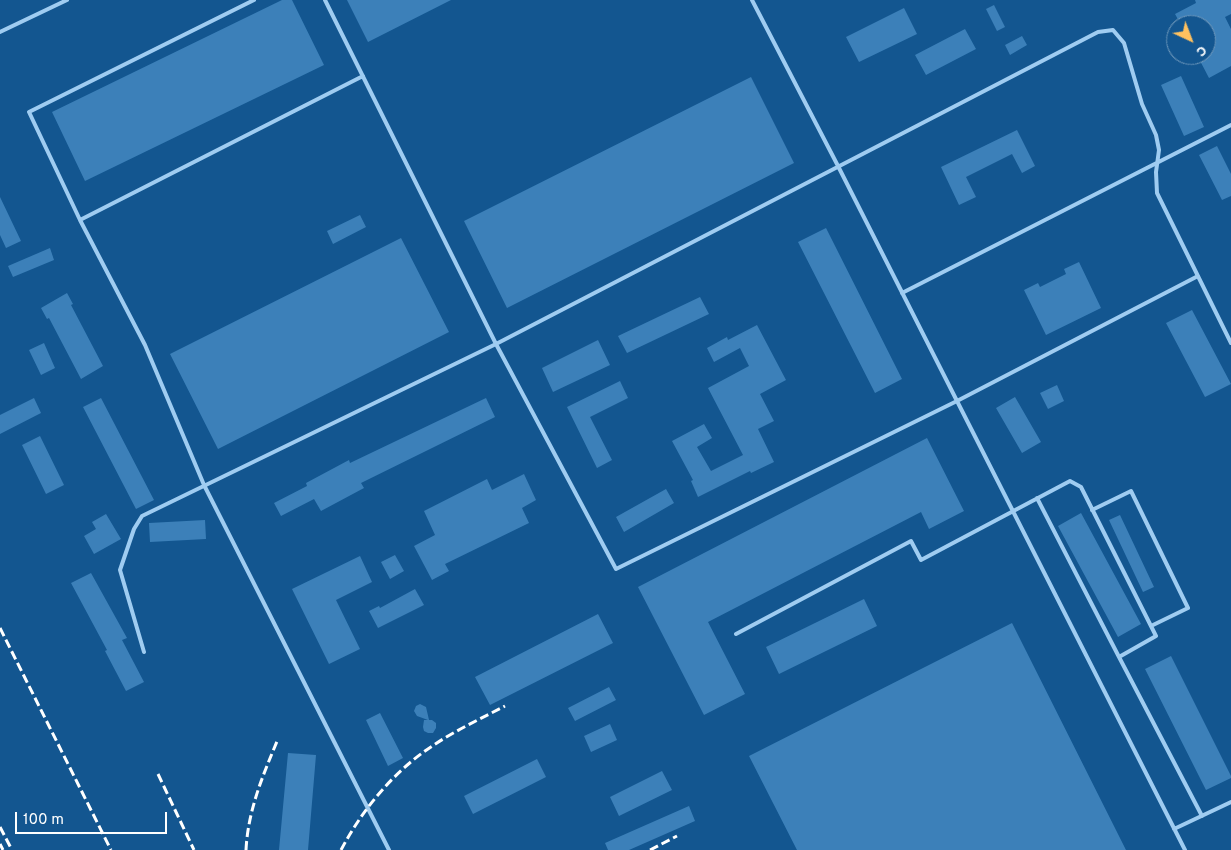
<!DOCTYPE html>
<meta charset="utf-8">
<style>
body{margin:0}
#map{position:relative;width:1231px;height:850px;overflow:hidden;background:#135690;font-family:Overpass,sans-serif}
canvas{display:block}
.north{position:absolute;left:1166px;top:15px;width:50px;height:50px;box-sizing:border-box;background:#135690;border:1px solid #719abc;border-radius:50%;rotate:137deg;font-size:14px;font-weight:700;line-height:20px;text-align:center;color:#fff}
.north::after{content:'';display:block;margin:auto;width:18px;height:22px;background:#ffc15f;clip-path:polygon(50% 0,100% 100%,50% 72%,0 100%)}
.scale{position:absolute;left:15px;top:812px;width:152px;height:22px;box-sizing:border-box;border:2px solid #fff;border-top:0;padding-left:6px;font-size:15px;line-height:18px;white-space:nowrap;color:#fff;-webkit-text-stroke:4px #135690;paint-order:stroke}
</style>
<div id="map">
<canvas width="1231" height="850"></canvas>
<div class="north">С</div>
<div class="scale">100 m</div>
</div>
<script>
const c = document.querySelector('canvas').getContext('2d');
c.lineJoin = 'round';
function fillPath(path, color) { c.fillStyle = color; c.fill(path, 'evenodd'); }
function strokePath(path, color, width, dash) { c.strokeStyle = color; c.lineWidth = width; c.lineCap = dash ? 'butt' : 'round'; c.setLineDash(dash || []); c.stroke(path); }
fillPath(new Path2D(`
 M282,0H292L324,65L85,181L52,112Z
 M347,0H451L368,42Z
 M1195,0H1231V14L1225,17L1231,29V66L1209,78L1197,55H1206V25H1181L1175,14L1196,3Z
 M994,5L1005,27L997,31L986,9Z
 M904,8L917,34L859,62L846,37Z
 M965,29L976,49L926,75L915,55Z
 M1022,36L1027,45L1010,55L1005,45Z
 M1181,76L1204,127L1184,136L1161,85Z
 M751,77L794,163L507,308L464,221Z
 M1017,130L1035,166L1022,173L1012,154L966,177L976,197L959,205L941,167Z
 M1217,146L1231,174V196L1222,200L1199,155Z
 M0,197L21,241L6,248L0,235Z
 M360,215L366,227L333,244L327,231Z
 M826,228L902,379L875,393L798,242Z
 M401,238L449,332L218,449L170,354Z
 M50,248L54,260L13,277L8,266Z
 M1079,262L1101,308L1046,335L1024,290L1038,283L1040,287L1066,274L1064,269Z
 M67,293L73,304L71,305L103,366L81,379L49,318L47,319L41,308Z
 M700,297L709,314L627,353L618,336Z
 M1192,310L1231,384L1205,397L1166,323Z
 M757,325L786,380L760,394L774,421L758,429L774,462L751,473L750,471L698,497L691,481L693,480L672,441L704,424L712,438L697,447L711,471L743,455L708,388L749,366L740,348L714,362L707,348L727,337L728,340Z
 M598,340L610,365L553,392L542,368Z
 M44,343L55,368L41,375L29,350Z
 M620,381L628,398L590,417L612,460L597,468L567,407Z
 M1057,385L1064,401L1048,409L1040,393Z
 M1015,397L1041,442L1022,453L996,408Z
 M34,398L41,413L0,434V415Z
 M101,398L154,500L136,509L83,407Z
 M486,398L495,417L361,483L364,488L321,511L314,499L281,516L274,503L307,486L306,483L349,460L350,463Z
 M40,436L64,485L46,494L22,445Z
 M927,438L964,511L929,529L921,512L708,622L745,694L704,715L638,587Z
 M524,474L536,500L522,508L529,523L445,564L449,571L432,580L414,546L435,535L424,511L487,479L492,490Z
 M666,489L674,503L624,532L616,517Z
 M1081,513L1141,624L1118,637L1058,526Z
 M106,514L121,539L94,554L84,536L96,529L92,522Z
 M1120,515L1154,587L1143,592L1109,520Z
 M205,520L206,539L150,542L149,523Z
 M395,555L404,571L390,579L381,562Z
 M360,556L372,582L336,600L360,649L329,664L292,589Z
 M91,573L127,638L122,640L144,682L126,691L105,651L107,650L71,583Z
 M415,589L424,605L378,628L369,611L379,606L380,608Z
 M864,599L877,626L779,674L766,647Z
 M598,614L613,643L490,705L475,677Z
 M1012,623L1126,850H797L749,756Z
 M1171,656L1231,776V778L1206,790L1145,669Z
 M609,687L616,700L575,721L568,708Z
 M420,704L426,707L429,720H432L436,723V728L433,733H428L424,731L423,727L424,720H428L417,716L414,711L416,706Z
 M380,713L403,758L388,766L366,720Z
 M610,724L617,740L591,752L584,736Z
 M288,753L316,755L308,850H279Z
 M537,759L546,777L473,814L464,796Z
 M662,771L672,790L619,816L610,797Z
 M689,806L695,821L629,850H608L605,843Z`), '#3c80b9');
strokePath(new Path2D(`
 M254,0L29,112L80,220L145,345L204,485L389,850
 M325,0L496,344L616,569L957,401L1185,850
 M752,0L838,166L957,401L1198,276
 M0,32L67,0
 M80,220L363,76
 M902,293L1231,125
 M1037,498L1119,657
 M1092,510L1131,491L1188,608L1151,626
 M736,634L911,541L921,560L1070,481L1081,487L1156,636L1119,657L1202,816
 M144,652L120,570L134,529L142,516L496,344L1098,32L1113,30L1124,43L1142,104L1156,135L1159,150L1156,172L1157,193L1231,343
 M1174,829L1231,802`), '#9fccf1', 4);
strokePath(new Path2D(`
 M0,628L111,850
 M158,774L194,850
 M0,827L12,850
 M0,844L3,850
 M246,850C248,810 263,775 278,739
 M341,850C361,812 390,776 425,751C450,733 478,720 505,706
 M650,850L677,836`), '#fff', 3, [9, 4]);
</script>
